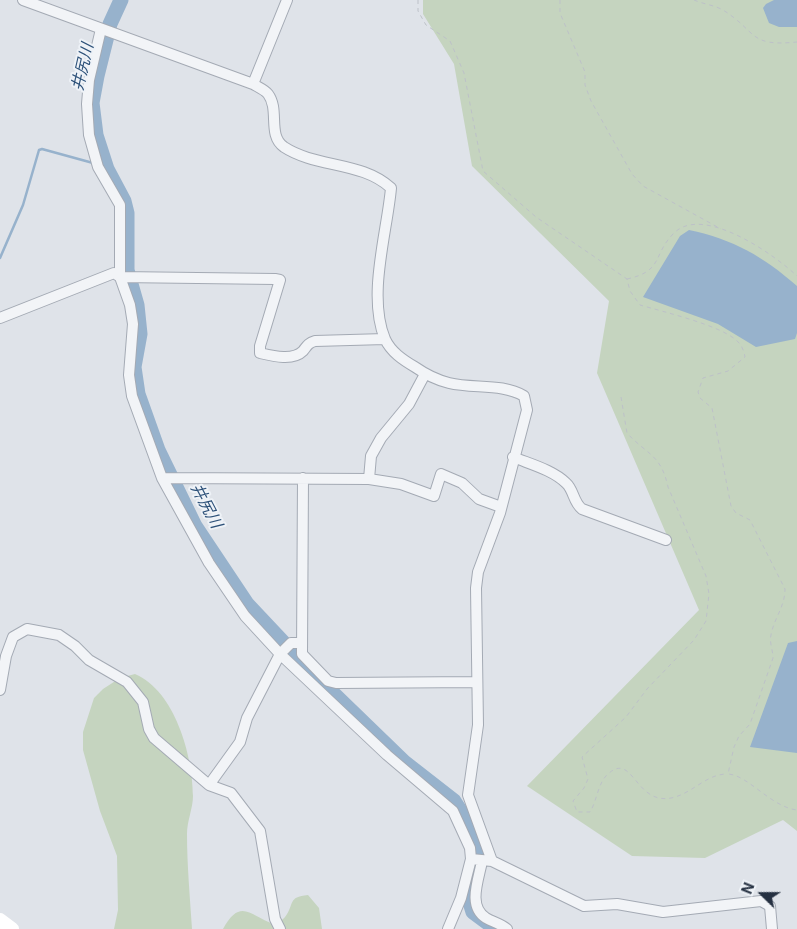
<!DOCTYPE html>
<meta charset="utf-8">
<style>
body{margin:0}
#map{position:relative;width:797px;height:929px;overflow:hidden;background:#dfe3e9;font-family:Inter,sans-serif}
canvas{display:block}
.north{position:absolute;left:737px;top:869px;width:50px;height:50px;-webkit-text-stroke:4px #eef2f7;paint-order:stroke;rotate:292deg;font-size:14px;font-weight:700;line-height:20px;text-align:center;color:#263142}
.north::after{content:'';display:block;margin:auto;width:18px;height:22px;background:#263142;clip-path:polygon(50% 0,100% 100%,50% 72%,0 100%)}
</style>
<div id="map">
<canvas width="797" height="929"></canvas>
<div class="north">N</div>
</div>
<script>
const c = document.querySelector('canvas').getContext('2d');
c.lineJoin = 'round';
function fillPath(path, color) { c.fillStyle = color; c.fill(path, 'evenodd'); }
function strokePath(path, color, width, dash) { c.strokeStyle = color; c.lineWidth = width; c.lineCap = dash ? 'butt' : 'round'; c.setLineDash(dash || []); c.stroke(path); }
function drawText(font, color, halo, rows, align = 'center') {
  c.font = font + ' Inter,"Noto Sans JP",sans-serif'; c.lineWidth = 4; c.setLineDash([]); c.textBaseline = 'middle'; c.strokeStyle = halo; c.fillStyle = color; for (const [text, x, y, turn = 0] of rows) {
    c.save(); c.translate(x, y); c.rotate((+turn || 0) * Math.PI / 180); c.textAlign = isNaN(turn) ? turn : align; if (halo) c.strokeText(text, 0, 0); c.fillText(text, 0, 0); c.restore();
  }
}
fillPath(new Path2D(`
 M423,0H797V831L783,820L705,858L632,856L527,786L699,610L597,373L609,301L472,166L454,64L423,14Z
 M135,674C175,691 193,756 193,796C193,808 187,821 187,834C187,865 190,897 192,929H114L118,910L117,856L100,811L83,750V732L94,698L103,689L120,678Z
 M308,895L319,908L322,929H223C241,896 251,917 274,924C278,922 283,920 285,917C295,904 287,897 308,895Z`), '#c5d4bf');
fillPath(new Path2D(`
 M774,0H797V27H779L769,23L763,8L766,4Z
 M689,230C733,239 764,257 797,286V333L795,339L756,347L718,324L643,297L680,236Z
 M797,641V753L750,747L788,643Z`), '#97b2cc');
strokePath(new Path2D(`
 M0,258L23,205L39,150L42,149L93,163`), '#97b2cc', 2.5);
strokePath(new Path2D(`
 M121,0L110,24L97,76L92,103L96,135L107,169L124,201L127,213V270L137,305L140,334L134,367L138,394L158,450L195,526L247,604L311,672L404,762L454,801L469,824L478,850L469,899L473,912L496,929`), '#97b2cc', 15);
const street = new Path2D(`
 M23,0L253,84C258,87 265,90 268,94C280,110 267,135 284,147C316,168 362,161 391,188C387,233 367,296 385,339C391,352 403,360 415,367C425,374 437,380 449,383C474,389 502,383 524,396L527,410L500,513L478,572L476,588L478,725L468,795L492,861
 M101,29L89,80L87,104L89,135L98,167L120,205V277L130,305L133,324L129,375L132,396L162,478L209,563L245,616L280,654L387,755L453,811L470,848L471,859L461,898L448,929
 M253,84L287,0
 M0,318L114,273L120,277L275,279L280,280L260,346V353C273,356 293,361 303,351C307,346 308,343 315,341L385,339
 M513,457C530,464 553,470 566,483C574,490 573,502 582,509L666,540
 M162,478L369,479L401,484L434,496L441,474L462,483L479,499L501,507
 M303,478L302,654L328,681L336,683L477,682
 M369,479L371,456L381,438L409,404L425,374
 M0,690L6,656L13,637L27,629L59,635L75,646L89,660L127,682L143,702L149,729L154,738L209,785L231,793L260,831L275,919L280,929
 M209,785L240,742L247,718L280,654L291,643H302
 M471,859L492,861L584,906L617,904L663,912L761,901L770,906L772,929
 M482,861C479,879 467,906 486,918C493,922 501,924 507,929`);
strokePath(street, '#a4aab4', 12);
strokePath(new Path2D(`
 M418,0V11L426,25L450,41L464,73L483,171L536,217L627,279L630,291L640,305C664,312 719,325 736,340C742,345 744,351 745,357L728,371L703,378L698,392L700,398L712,408L731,506L736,513L750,520L785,589C785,607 774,618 771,635C769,642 773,650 773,658L750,724L739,736L734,747L728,774C748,775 771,807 797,810
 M560,0V13L585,72V85L591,101L632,174L643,186L721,229
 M694,0C703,4 714,5 723,10C758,32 748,47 797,42
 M627,279C664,271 652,255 674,233C703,204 775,255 797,276
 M621,397L627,433C647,455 661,454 668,487L706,576L709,594L706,621L694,640L647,689L626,717L582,757L588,779L584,788L573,801L577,812H590C597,801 598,782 608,774C633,751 635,805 671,798C692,794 706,774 727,774`), '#bdc1c8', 1, [4, 4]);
strokePath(street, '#f2f4f7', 10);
strokePath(new Path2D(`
 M0,920L12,929`), '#fff', 14);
drawText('italic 16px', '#2d5179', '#eef2f7', [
 ["井尻川",83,67,-77],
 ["井尻川",206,506,62]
]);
</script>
